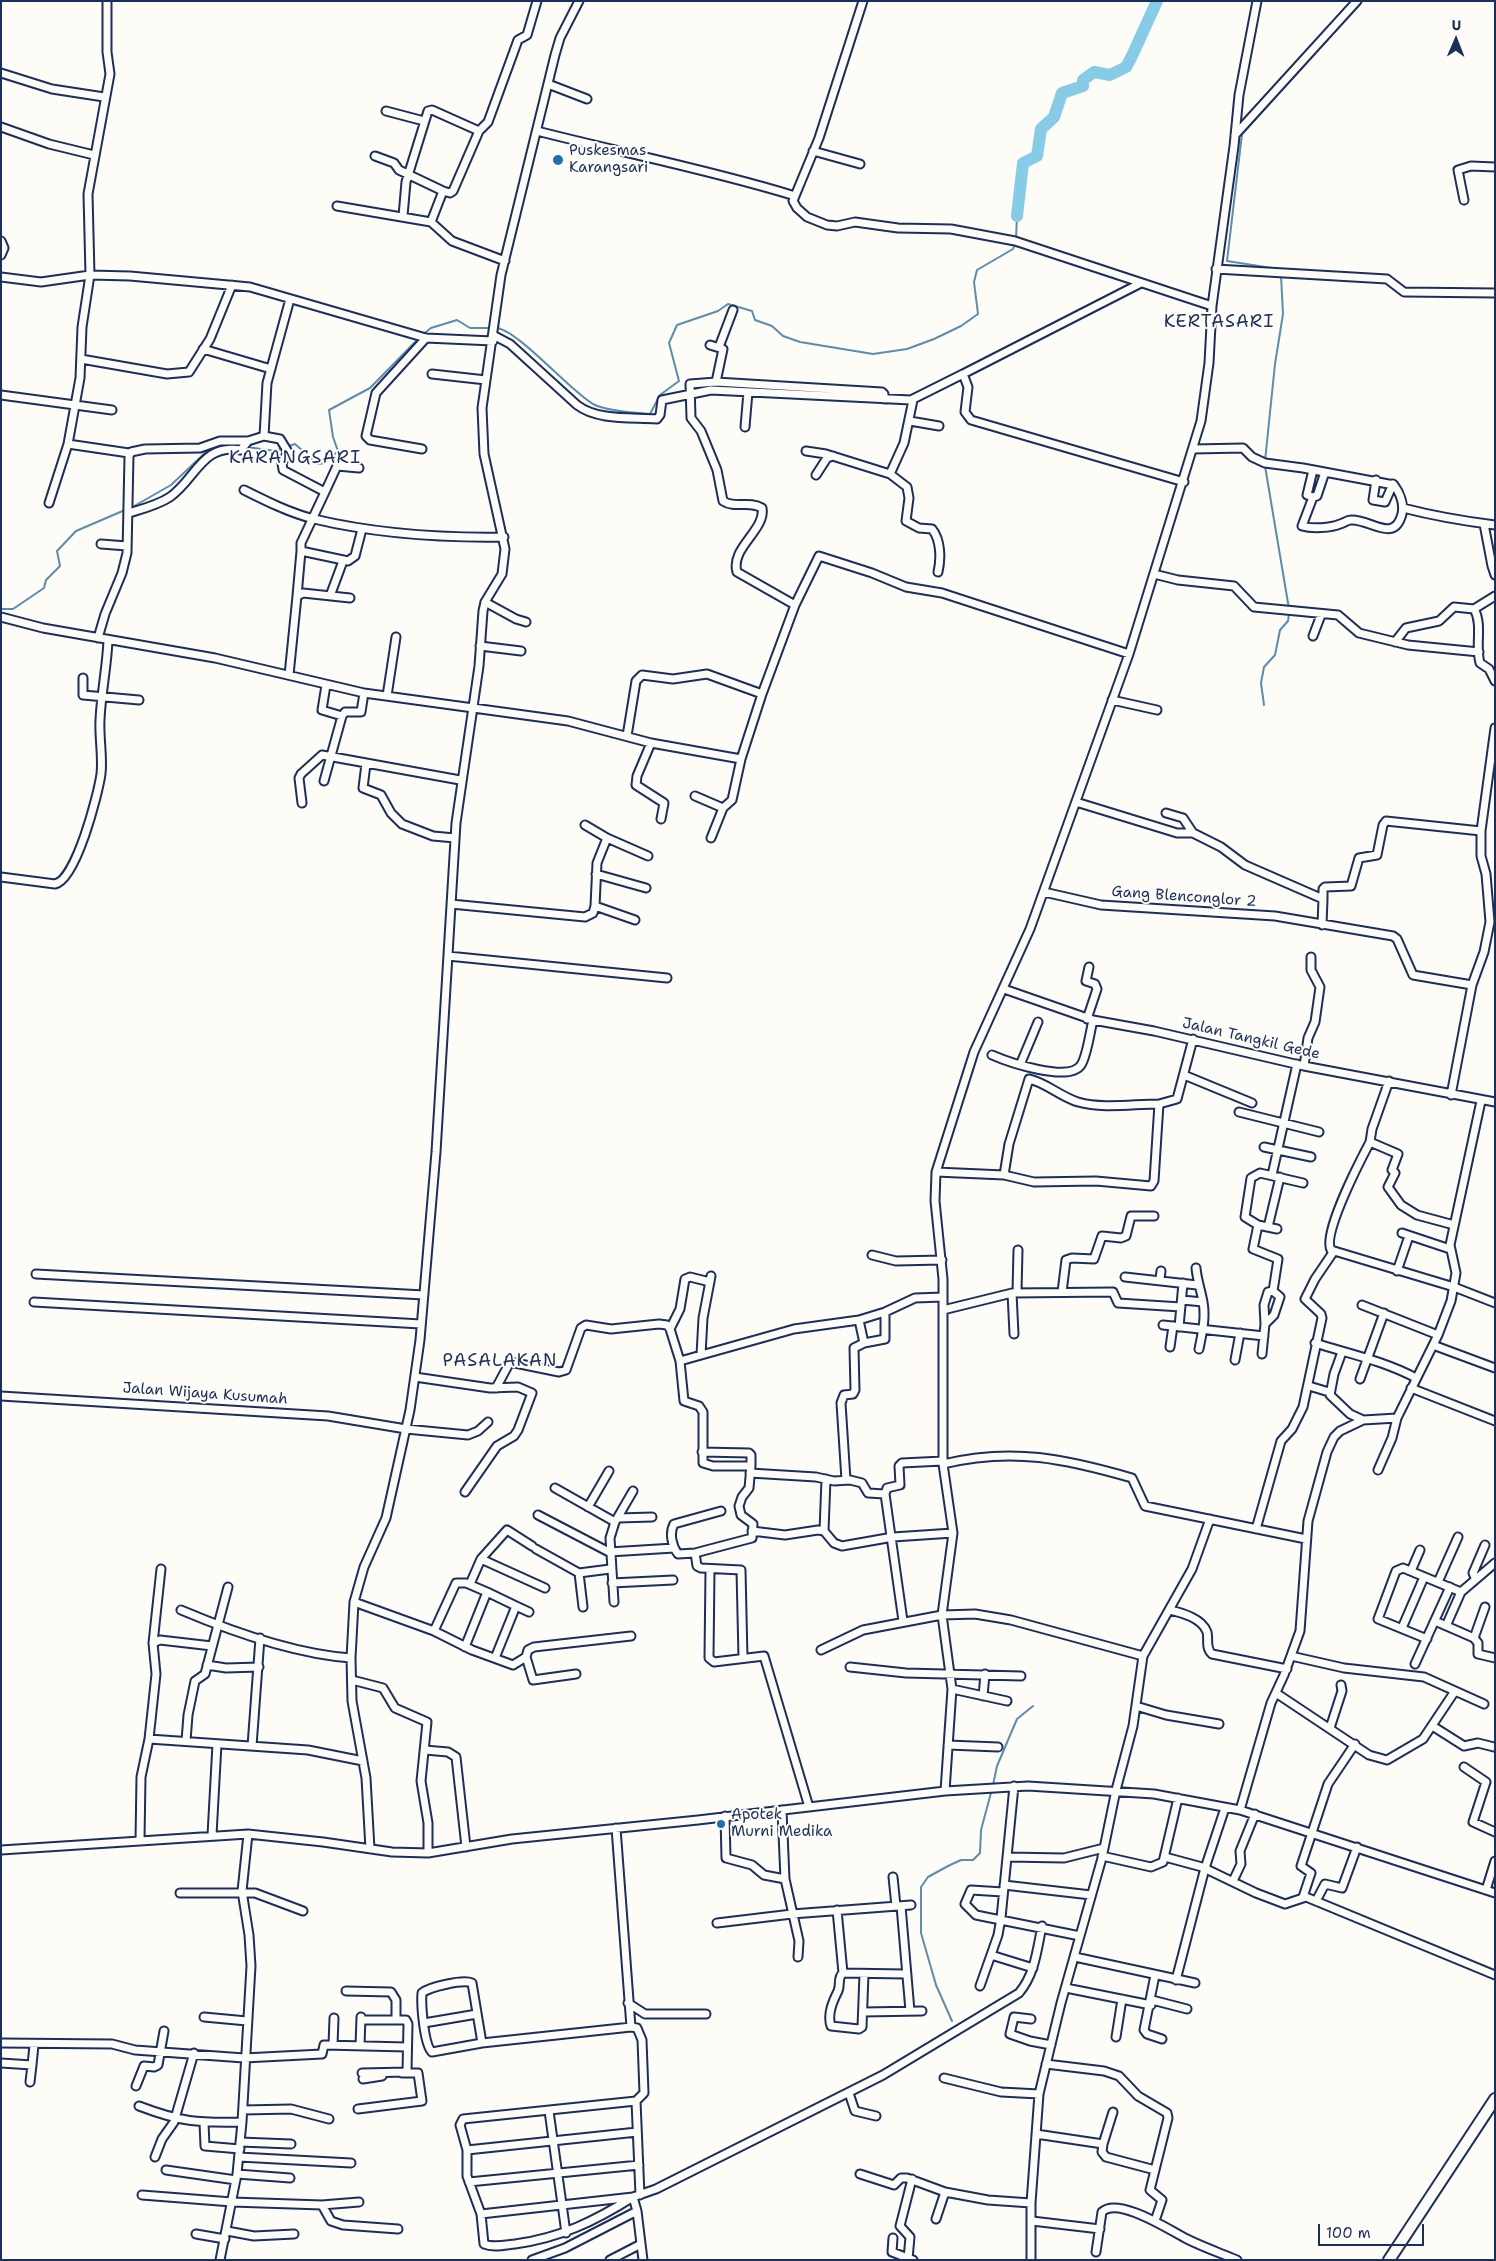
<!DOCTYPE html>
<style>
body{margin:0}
#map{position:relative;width:1496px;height:2261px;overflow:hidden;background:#fdfcf7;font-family:"Shantell Sans",sans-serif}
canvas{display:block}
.frame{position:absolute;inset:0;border:2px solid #1b2f5e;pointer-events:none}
.north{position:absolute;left:1431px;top:15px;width:50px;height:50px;-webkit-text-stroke:4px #fdfcf7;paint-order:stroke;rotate:1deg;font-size:14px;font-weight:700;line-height:20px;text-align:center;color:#1b2f5e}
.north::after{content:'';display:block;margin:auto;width:18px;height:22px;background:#1b2f5e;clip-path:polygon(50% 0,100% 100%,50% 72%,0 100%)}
.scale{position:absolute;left:1318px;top:2224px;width:106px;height:22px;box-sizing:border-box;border:2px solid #1b2f5e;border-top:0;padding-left:6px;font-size:15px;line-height:18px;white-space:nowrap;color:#1b2f5e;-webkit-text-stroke:4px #fdfcf7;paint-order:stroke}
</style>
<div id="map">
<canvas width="1496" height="2261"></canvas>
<div class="frame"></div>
<div class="north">U</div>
<div class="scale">100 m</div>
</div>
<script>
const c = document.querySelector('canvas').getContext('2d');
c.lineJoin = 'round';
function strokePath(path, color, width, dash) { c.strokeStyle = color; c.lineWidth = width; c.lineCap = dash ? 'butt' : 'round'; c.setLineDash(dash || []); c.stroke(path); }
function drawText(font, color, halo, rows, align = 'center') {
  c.font = font + ' "Shantell Sans",sans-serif'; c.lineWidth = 4; c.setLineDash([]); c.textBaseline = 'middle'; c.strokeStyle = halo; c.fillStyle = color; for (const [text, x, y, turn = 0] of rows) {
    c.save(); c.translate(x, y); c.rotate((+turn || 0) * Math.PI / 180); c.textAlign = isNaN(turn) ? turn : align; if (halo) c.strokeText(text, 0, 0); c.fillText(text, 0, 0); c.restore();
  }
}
strokePath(new Path2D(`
 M1016,239L1017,216
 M1278,269L1227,261L1242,134L1362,1
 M496,328C517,329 569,390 593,404C606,411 635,413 650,414L660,395L679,381L669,343L677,325L718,311L728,304L752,311L755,320L772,326L783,336L800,342L873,354L907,349L934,339L961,326L978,314L974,282L977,270L1013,249L1015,244
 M422,335L431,328L457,320L470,328H491
 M247,447L275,451L295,444L318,464L325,463L338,451L333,437L329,410L370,388L418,339
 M1265,461L1275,364L1283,314L1281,275
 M1265,466L1289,609
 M129,509L171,485L206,452L223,444
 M1,609H13L44,588L46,580L60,566L57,551L76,531L125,510
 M1264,705L1261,683L1264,667L1275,655L1280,630L1288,621L1289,614
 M993,1785L997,1766L1017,1719L1033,1706
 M952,2021L936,1985L921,1933V1887L928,1877L948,1866L961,1860H973L980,1853L981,1830L992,1789`), '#5b8db0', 2);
strokePath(new Path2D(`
 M1017,216L1023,163L1037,156L1041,129L1054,117L1062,93L1083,86V80L1094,72L1110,75L1126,67L1131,58L1157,1`), '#86cce7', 12);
const street = new Path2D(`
 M1,73L52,89L104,97
 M548,84L587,99
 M386,111L424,121
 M1,127L49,144L94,155
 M537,131C623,153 711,170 795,196L793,201L797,208L807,217L827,225L837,226L855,222L898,228L951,229L1015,241L1212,306
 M1235,135L1357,1
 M813,151L860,164
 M375,156L394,163L399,170L443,191
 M795,196L819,138L863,1
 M1464,200L1458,170L1471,166L1495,167
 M337,206L431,222L452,241L505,261
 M403,216L406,182L428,111L432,110L479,131
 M431,222L443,191L450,193L453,191L479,131L488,122L518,40L527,35L537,1
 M1,241L4,248L1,255
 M1216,269L1387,279L1404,292L1495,293
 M1,277L41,282L90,275L130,276L250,287L426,338L493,341
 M493,335L510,344L577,405C598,421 632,417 657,419L660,415L662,400L711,390L911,400L963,374L968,387L965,412L971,420L1184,482
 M710,345L723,349L716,382
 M719,347L733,310
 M203,349L271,369
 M81,359L167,374L189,372L210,339L232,285
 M432,374L486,380
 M963,374L1141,283
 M1,395L112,410
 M913,400L904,443L890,474L907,487L909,498L906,521L919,528L932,529C941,540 941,559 938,572
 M910,421L939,426
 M745,427L748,392
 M264,436L267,383L290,299
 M68,444L129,453
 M422,449L370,440L366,436L376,393L426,338
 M1193,449L1243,448L1252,457L1265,463L1303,468L1394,485C1400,493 1404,504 1402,514C1394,544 1371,519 1351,520C1347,520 1344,523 1340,524C1331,528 1312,529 1302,526L1313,497L1307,495L1313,470
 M806,451L826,454L890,474
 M816,475L827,458L833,456
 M1376,480L1373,500L1385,502L1393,484
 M244,490C266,501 290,513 314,519C377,534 439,538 504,537
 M325,492L301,543V551L348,561L355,556L362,529
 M1313,497L1317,496L1325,472
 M49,503L68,444L80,378L82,327L90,275L88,194L110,74L107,52V1
 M1403,508C1434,516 1463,521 1495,525
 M129,513C142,509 158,505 170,497C196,479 202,443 241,450L248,441
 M1484,524L1492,566
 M101,544L127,546
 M1495,565L1492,566L1495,575
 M1154,574L1178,580L1234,586L1254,607L1338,615L1359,633L1408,645L1479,652
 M297,596L301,551
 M330,596L343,561
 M485,602L516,619L526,622
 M795,605L737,572C730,548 766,530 762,508C749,500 735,509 723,501L717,470L701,431L691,418L690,384L716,382L882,392L884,394V399
 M1474,609L1495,596
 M1,617L43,628L215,658L364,693L568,721L651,743L741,759
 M1313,636L1321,615
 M98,638L105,614L122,573L127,553L129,456L131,452L145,449L200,448L220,441H248L264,436L280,439L288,452L282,463L283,470L325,492L337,466L359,468
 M1395,642L1406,628L1439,621L1454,607L1474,609C1483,624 1475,646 1480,663L1489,669L1495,681
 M480,646L521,651
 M289,675L297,596L303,593L350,598
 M83,678V695L139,700
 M326,685L322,710L342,716
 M387,696L396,637
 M1112,700L1157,710
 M627,736L636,681L642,675L673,679L707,674L762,694
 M651,743L637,776L636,785L664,803L661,819
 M366,764L363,788L381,795L391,813L402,824L433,836L455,838
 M324,781L342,716L345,712H361L364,693
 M695,796L723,808
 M1076,802L1177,833H1193
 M302,803L299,778L301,774L322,755L460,780
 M1166,813L1183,818L1193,833L1221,847L1245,865L1323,899L1322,925
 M585,825L607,838
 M711,838L723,808L732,800L741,759L762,694L795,605L819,556L872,573L906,587L942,593L1129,654
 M596,874L646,888
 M1,877L55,884C76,880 98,795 101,774C103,756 99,738 100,720C101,694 107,667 108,640
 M1044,892L1101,905L1275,916L1393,936L1397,939L1413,975L1472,985
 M1323,899V889L1325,887L1351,886L1359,858L1377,855L1383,825L1386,821L1481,831
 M451,904L585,917L593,913L595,906L597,863L607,838L648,856
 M595,906L635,920
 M448,956L667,978
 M1004,989L1093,1020L1154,1031L1304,1066L1495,1102
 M1087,1019L1097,989L1095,984L1086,981L1089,967
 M992,1055C1008,1062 1069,1083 1081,1065C1087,1056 1090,1032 1093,1020
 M1020,1065L1038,1022
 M1304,1066L1308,1038L1315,1022L1320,987L1311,970V957
 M1184,1075L1252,1103
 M1389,1081L1372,1129L1370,1142L1398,1154L1392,1170L1395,1173L1388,1187L1401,1205L1417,1215L1454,1225
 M1451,1095L1472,985L1484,952L1490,922L1486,874L1481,856V831L1495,728
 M1239,1112L1319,1132
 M1370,1142C1361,1159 1322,1234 1331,1250L1454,1287L1495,1303
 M1264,1147L1311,1157
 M936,1172L1004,1175L1034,1182L1096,1181L1151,1186L1154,1181L1159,1104L1177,1099L1193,1039
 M1004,1175L1009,1144L1029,1079C1045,1082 1061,1097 1078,1102C1103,1109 1133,1104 1159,1104
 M1272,1175L1297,1064
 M1258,1225L1253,1249L1278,1259L1273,1291
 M1268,1227L1280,1177
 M1277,1229L1258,1225L1245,1217L1251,1178L1260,1173L1303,1183
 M1402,1233L1450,1249
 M872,1255L896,1261L942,1260
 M1196,1268C1197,1280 1201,1290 1203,1302C1206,1318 1202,1334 1199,1349
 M1397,1271L1409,1236
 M36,1274L424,1295
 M1125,1277L1197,1285
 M1160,1279L1161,1271
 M1273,1291L1280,1297L1274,1315L1265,1324L1264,1305L1268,1292Z
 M1017,1292L1018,1250
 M1062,1292L1066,1260L1072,1258L1094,1259L1102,1236L1121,1238L1126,1236L1131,1216H1154
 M1012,1293L1014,1334
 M1182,1300L1203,1302
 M34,1302L421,1324
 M1362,1305L1438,1335
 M943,1310L1012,1293L1113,1292L1118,1303L1181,1307
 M1163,1325L1264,1336
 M1179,1327L1183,1283
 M670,1329L680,1309L685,1279L690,1277L710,1282
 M864,1343L885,1339V1312
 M1315,1343C1350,1354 1384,1361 1416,1378
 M1433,1345L1495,1368
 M1170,1347L1173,1326
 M1342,1352L1334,1374L1330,1395L1350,1414L1363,1420
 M1262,1354L1265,1324
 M701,1355L703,1318L711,1276
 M1235,1360L1240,1333
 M680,1361L684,1401L699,1406L703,1412V1463L713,1466H751L749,1488L742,1497L739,1506L741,1515L753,1524L752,1538L695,1553
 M415,1377L490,1388L518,1387L532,1393L518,1430L514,1436L497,1446L465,1492
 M1360,1379L1384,1313
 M1309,1386L1329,1392
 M496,1388L510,1362L559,1372L566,1370L581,1328L586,1325L611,1329L659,1324L667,1325L670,1329L680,1361L794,1329L859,1320L885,1312L915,1298L943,1297
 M1411,1388L1495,1421
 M1,1396L328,1416L406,1429L468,1435L478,1431L488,1422
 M702,1452L749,1453L751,1455V1466
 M943,1464C1013,1447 1066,1459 1132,1478L1145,1506L1306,1539
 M1378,1470L1392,1438L1397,1418
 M750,1473L816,1477L834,1481L850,1480L862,1483L868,1493L885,1494L887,1488L900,1485L899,1466L902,1463L943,1461
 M846,1480L841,1403L844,1395L853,1394L855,1390L854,1348L864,1343L859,1320
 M555,1488L615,1522
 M885,1494L903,1621
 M588,1507L609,1471
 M721,1511L674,1524C669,1533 672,1546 678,1554L695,1553L697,1566L701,1568L741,1570L743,1658
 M538,1515L609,1552L674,1548
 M618,1518L652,1517
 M1256,1529L1281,1441L1292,1429L1303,1407L1322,1318L1321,1314L1305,1299L1315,1279L1334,1251
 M752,1531L785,1535L818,1530L824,1531L834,1543L842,1546L893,1537L953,1533
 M824,1531L826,1479
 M536,1549L579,1573L610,1569
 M481,1559L545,1588
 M710,1570L709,1658L714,1662L764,1656L809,1807
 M1411,1571L1420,1550
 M579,1573L583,1607
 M1475,1578L1473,1573L1485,1545
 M1438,1582L1458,1537
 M612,1583L673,1580
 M470,1584L481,1559L507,1530L532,1546
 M487,1592L516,1606L495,1658
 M354,1602L434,1631L472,1650L513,1665L526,1657L528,1650L534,1647L631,1636
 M614,1602L610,1538L615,1522L633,1491
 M516,1606L529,1612
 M181,1610C233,1632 294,1654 351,1658
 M1170,1610C1182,1613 1202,1618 1207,1632C1209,1639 1205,1648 1212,1654L1287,1669
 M1435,1621L1474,1638L1478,1643V1654L1495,1658
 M1446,1626L1461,1592
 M1402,1628L1424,1577
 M434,1631L456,1583H466L487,1592L465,1647
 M1474,1638L1485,1607
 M1427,1639L1378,1619L1396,1571L1403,1568L1461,1592L1495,1563
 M153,1643L160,1640L212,1646
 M821,1650L863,1630L942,1615L975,1614L1011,1620L1143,1656
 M1291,1656L1344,1668L1424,1677L1484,1704
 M526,1657L533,1680L576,1674
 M1415,1664L1450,1587
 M207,1665L226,1668L259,1667
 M850,1667L906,1673L1021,1676
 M352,1680L383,1688L395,1708L427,1722L421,1781L428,1823V1853
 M952,1689L1007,1701
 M1276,1693L1369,1755L1387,1760L1423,1739L1455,1691
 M983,1696L985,1674
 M1136,1706L1166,1715L1219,1724
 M1434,1727L1464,1746L1478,1743L1494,1747
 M1330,1728L1342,1691L1341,1685
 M149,1739L308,1750L363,1761
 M186,1741L188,1715L195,1681L205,1674L228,1587
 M948,1745L998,1747
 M252,1746L260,1638
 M425,1750L448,1752L456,1757L466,1847
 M1464,1767L1486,1782L1473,1822L1495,1832
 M945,1791L952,1689L942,1615L953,1533L943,1464V1279L935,1201L936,1172L974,1052L1030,929L1129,654L1201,421L1209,363L1212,306L1234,146L1239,95L1257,1
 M782,1810L785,1879L799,1941L798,1957
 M1240,1810L1271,1703L1284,1675L1300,1631L1308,1521L1327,1452L1334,1437L1340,1431L1363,1420L1397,1418L1438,1335L1451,1301L1456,1273L1450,1245L1481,1101
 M725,1816L726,1858L752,1865L764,1875L785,1879
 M616,1828L631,2027L637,2028L642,2040L644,2093L636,2101L640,2195
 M212,1835L217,1744
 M140,1840L141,1777L149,1739L156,1674L153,1643L161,1569
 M370,1849L366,1778L352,1701L351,1658L354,1602L364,1567L386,1518L410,1410L420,1340L436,1152L456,823L479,666L483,611L485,602L502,574L505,549L484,454L482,408L501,275L555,55L560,38L579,1
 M1,1850L248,1834L323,1842L392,1852L428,1853L512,1839L698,1820L945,1791L1028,1786L1154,1794L1240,1810L1495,1893
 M1102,1856L1151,1867L1163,1862L1178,1798
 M1008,1857L1064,1858L1104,1848
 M1165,1857L1202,1867L1256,1893L1285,1904L1306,1897L1495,1975
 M893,1877L896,1906
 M1233,1881L1241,1864L1240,1851L1255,1814
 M1004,1885L1091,1895
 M1486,1890L1495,1861
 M1003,1892L971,1890L965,1904L976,1915L1080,1936
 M180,1893H255L303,1911
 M1303,1897L1311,1873L1301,1866L1328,1784L1355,1744
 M1316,1901L1325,1884L1342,1888L1357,1847
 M901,1906L910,2011
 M837,1910L843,1973
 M717,1923L792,1914L911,1905
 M991,1955L1033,1968
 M1075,1957L1195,1983
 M864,1974L862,2027L859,2029L831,2026C827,2014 833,2001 838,1991C841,1984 837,1978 843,1973L905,1974
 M1155,1975L1144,2030L1147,2034L1162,2039
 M1176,1980L1205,1868L1225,1808
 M980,1986L998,1935L1001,1918L1014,1786
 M1066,1988L1151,2005
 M346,1991L391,1992L396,2000V2020H406L408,2024L407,2072L362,2073
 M1152,2000L1187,2009
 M628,2003L645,2014H706
 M863,2012L922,2011
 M204,2017L247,2021
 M1031,2019L1014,2017L1010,2034L1030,2041L1051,2045
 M361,2020H396
 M424,2023L477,2014
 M1116,2037L1122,1999
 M1,2043L112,2044L135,2050L244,2058L322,2054L324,2045L407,2047
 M482,2043L472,1983C463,1979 429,1987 422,1993C421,2005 424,2045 432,2052L482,2043L631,2027
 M333,2045L334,2018
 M360,2046L361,2017
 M1,2063L32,2065L34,2045
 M1046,2064L1104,2071L1119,2076L1138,2096L1167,2113L1168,2118L1150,2190L1162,2200L1155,2221
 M944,2078L1001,2092L1039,2094
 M363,2079L382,2076
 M30,2082L32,2065
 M136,2086L144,2066L154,2067L158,2065L164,2031
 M849,2093L855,2111L876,2116
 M636,2101L463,2119L460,2125L467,2150V2176L481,2214L484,2244C493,2248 505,2245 515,2244C560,2238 595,2221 633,2197L637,2211
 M139,2106C181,2122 197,2123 242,2122
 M358,2109L422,2101L418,2073H402
 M243,2110L291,2109L329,2119
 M549,2111L566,2233
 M204,2123L205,2146L240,2149
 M1036,2134L1103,2144L1113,2112
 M240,2142L291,2144
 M1103,2144L1102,2152L1106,2157L1155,2170
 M467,2150L637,2132
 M155,2157L162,2139L174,2122L194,2053
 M239,2157L351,2163
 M166,2170L236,2180
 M237,2174L290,2178
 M860,2174L894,2185L901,2178H907L945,2192L988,2200L1031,2203
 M469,2182L639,2165
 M142,2195L232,2202L322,2205L331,2221L343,2225L398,2229
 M322,2205L359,2202
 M481,2214L633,2197L656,2189L883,2075L1019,1993C1035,1974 1037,1950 1042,1926
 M936,2219L945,2192
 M1032,2221L1100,2229
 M227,2231L254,2236L294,2234
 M196,2234L225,2239
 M893,2238L892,2252L913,2260
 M1096,2252L1102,2212C1118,2196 1171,2231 1187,2239C1203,2247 1220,2253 1237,2260
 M908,2259L910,2237L900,2226L912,2179
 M220,2260L237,2174L242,2122L251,1966L249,1935L242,1891L248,1834
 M532,2260L565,2248L637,2211L643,2260
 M610,2260L641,2244
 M1031,2260V2203L1039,2094L1061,2003L1102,1858L1116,1790L1133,1726L1143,1656L1192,1569L1210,1519`);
const secondary = new Path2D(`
 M1389,2260L1495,2099`);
strokePath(street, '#1b2f5e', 11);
strokePath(secondary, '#1b2f5e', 14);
strokePath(street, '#fdfcf7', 7);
strokePath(secondary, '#fdfcf7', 10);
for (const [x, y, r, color] of [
 [558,160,6,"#1f6fb2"],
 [721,1824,5,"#1f6fb2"]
]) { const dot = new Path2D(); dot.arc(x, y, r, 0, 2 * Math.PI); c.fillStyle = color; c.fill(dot); strokePath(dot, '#fdfcf7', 2); }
drawText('15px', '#1b2f5e', '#fdfcf7', [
 ["Puskesmas",569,151],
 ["Karangsari",569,168],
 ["Apotek",731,1815],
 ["Murni Medika",731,1832]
], 'left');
drawText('15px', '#1b2f5e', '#fdfcf7', [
 ["Gang Blenconglor 2",1184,897,4],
 ["Jalan Tangkil Gede",1251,1039,13],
 ["Jalan Wijaya Kusumah",205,1394,4]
]);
c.letterSpacing = '1px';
drawText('18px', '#1b2f5e', '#fdfcf7', [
 ["KERTASARI",1219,322],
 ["KARANGSARI",295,458],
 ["PASALAKAN",500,1361]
]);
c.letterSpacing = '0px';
</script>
